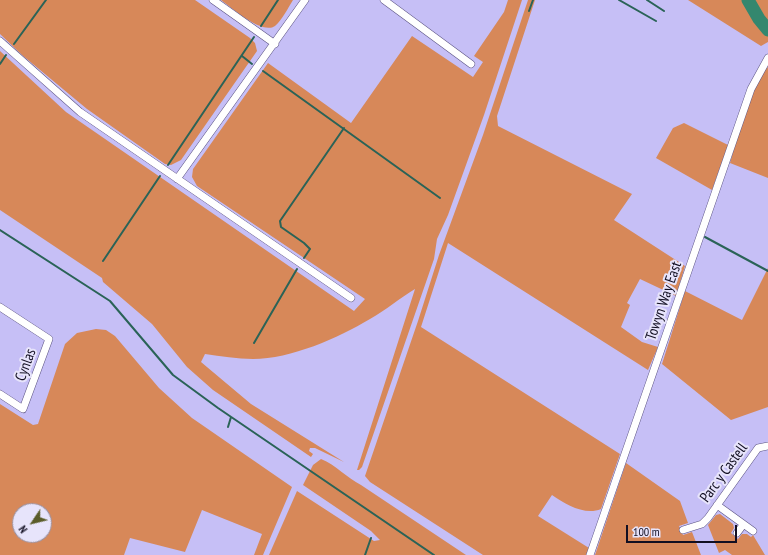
<!DOCTYPE html>
<style>
body{margin:0}
#map{position:relative;width:768px;height:555px;overflow:hidden;background:#c6bff6;font-family:"PT Sans Narrow",sans-serif}
canvas{display:block}
.north{position:absolute;left:12px;top:503px;width:40px;height:40px;box-sizing:border-box;background:#e7e4fb;border:1px solid #928fa4;border-radius:50%;rotate:235deg;font-size:11px;font-weight:700;line-height:16px;text-align:center;color:#120f22}
.north::after{content:'';display:block;margin:auto;width:14px;height:18px;background:#5a5c29;clip-path:polygon(50% 0,100% 100%,50% 72%,0 100%)}
.scale{position:absolute;left:626px;top:525px;width:111px;height:18px;box-sizing:border-box;border:2px solid #120f22;border-top:0;padding-left:5px;font-size:12px;line-height:14px;white-space:nowrap;color:#120f22;-webkit-text-stroke:3px #e7e4fb;paint-order:stroke}
</style>
<div id="map">
<canvas width="768" height="555"></canvas>
<div class="north">N</div>
<div class="scale">100 m</div>
</div>
<script>
const c = document.querySelector('canvas').getContext('2d');
c.lineJoin = 'round';
function fillPath(path, color) { c.fillStyle = color; c.fill(path, 'evenodd'); }
function strokePath(path, color, width, dash) { c.strokeStyle = color; c.lineWidth = width; c.lineCap = dash ? 'butt' : 'round'; c.setLineDash(dash || []); c.stroke(path); }
function drawText(font, color, halo, rows, align = 'center') {
  c.font = font + ' "PT Sans Narrow",sans-serif'; c.lineWidth = 4; c.setLineDash([]); c.textBaseline = 'middle'; c.strokeStyle = halo; c.fillStyle = color; for (const [text, x, y, turn = 0] of rows) {
    c.save(); c.translate(x, y); c.rotate((+turn || 0) * Math.PI / 180); c.textAlign = isNaN(turn) ? turn : align; if (halo) c.strokeText(text, 0, 0); c.fillText(text, 0, 0); c.restore();
  }
}
fillPath(new Path2D(`
 M0,0H195L250,38L255,43L257,51L181,160L171,165L165,164L87,109L22,55L0,34Z
 M221,0H293C288,8 282,20 275,26C262,35 232,8 221,0Z
 M508,0H522L484,115L448,215L437,239L434,259L362,467L359,470H357L415,289C400,298 386,310 370,319C338,338 291,359 253,359C237,359 221,356 205,354L201,362L251,404L344,462L315,448H310L309,451L313,454L311,457L213,390L187,367L152,324L103,282L102,278L0,210V51L66,112L354,311L365,299L197,186L192,177L193,169L268,63L351,123L412,36L473,77L483,62L474,56L504,12Z
 M528,0H535L497,116L498,126L632,194L614,220L685,266L676,296L640,279L627,303L630,305L621,327L642,342L658,347L648,370L448,243L421,327L620,454L601,509C585,516 565,504 552,495L538,516L589,548L586,555H483L370,482L365,476L418,321L439,255L483,135Z
 M688,0H746L759,25L768,33V42L761,46Z
 M751,0H768V25L761,18Z
 M768,67V178L730,163C737,141 750,80 768,67Z
 M684,123L728,145L712,190L656,158L673,128Z
 M768,268V407L731,420L662,364L685,291L742,320Z
 M96,329L106,330L115,336L159,388L192,418L292,487L263,555H254L262,534L202,510L185,552L130,538L124,555H0V404L33,425L38,424L65,344L77,333ZM20,511H44V535H20Z
 M321,459C336,465 347,478 361,485L466,555H269L297,491L374,541L380,540L371,531L303,485L313,465Z
 M626,463L680,501L688,523L679,526L683,535L692,532L701,555H595Z
 M720,514L733,524L734,528L731,533L738,539L742,534H747L751,537L753,535L765,555H732L725,550L719,553L708,525L716,515Z`), '#d78859');
strokePath(new Path2D(`
 M619,0L656,21
 M647,0L664,11
 M529,11L533,0
 M261,26L278,0
 M14,44L46,0
 M242,56L252,64
 M0,64L6,55
 M263,71L440,198
 M168,165L254,37
 M0,230L110,301L173,375L218,408L434,555
 M705,237L768,271
 M304,258L310,249L304,243L281,227L280,221L344,128
 M103,261L160,176
 M254,343L297,269
 M228,427L231,417
 M365,555L371,538`), '#2a6357', 2);
strokePath(new Path2D(`
 M748,0L759,19L768,30`), '#34876e', 13);
const street = new Path2D(`
 M213,0L275,44
 M384,0L471,64
 M0,41L80,112L351,298
 M177,179L305,0
 M0,307L49,339L23,409L0,394
 M717,505L753,531
 M683,530L702,524L708,518L758,448L768,446
 M737,533L743,525
 M590,555L751,89L768,58`);
strokePath(street, '#5a5282', 8);
strokePath(street, '#fff', 7);
drawText('15px', '#120f22', '#e7e4fb', [
 ["Towyn Way East",664,301,-71],
 ["Cynlas",26,365,-70],
 ["Parc y Castell",724,473,-54]
]);
</script>
